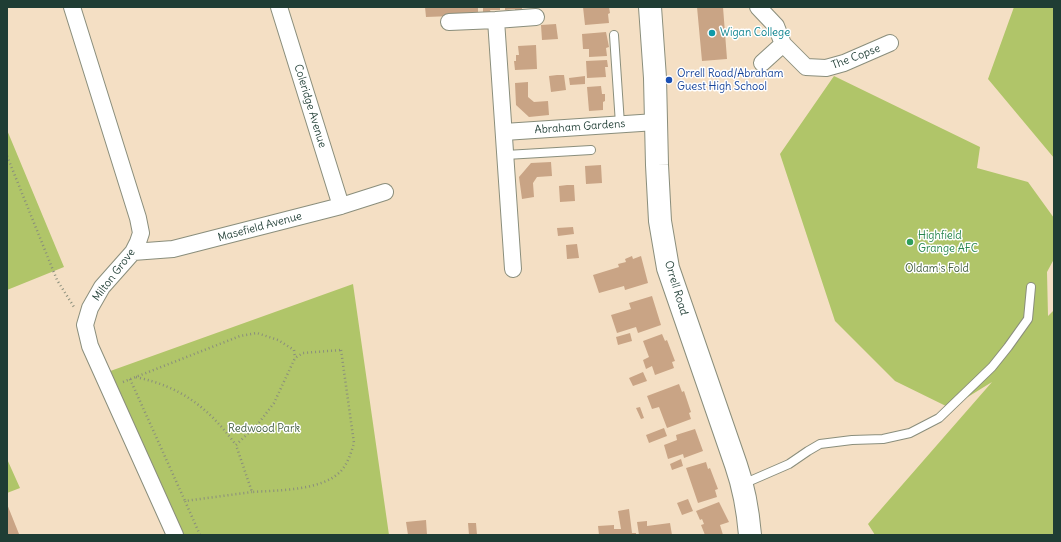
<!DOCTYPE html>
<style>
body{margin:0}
#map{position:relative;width:1061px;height:542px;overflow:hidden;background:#f4dfc4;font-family:Delius,sans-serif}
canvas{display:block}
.frame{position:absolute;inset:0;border:8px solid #1f3d34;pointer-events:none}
</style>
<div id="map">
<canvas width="1061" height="542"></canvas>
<div class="frame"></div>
</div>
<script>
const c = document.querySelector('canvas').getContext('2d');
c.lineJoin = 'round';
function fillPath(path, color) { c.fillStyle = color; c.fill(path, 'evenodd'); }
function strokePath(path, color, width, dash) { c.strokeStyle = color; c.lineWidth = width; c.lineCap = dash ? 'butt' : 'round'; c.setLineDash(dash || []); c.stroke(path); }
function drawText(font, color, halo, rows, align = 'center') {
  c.font = font + ' Delius,sans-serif'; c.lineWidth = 3; c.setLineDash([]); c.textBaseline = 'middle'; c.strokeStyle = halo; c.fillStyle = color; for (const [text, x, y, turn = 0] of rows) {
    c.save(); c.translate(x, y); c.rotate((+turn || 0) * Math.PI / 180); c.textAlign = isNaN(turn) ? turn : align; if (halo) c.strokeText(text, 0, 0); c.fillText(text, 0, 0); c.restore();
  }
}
fillPath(new Path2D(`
 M1014,7H1054V158L988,79Z
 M834,76L980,147L977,168L1028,182L1054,218V259L1047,272L1048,316L1054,310V535H875L868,524L992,382L950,408L895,381L835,321L780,154Z
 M7,130L64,267L7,290Z
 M353,284L389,535H175L102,374Z
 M7,459L20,488L7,493Z`), '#b0c569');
fillPath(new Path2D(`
 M425,7H478V15L426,17Z
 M483,7H500V10H490L491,13H483Z
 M505,7H522V11L515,12V9L505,10Z
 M583,7H609L610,13L608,14L609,23L585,25Z
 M697,7H723L727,59L702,61Z
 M556,24L558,39L542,40L541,25Z
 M606,32L609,47L606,48L607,56L589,57V49H583L582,34Z
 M536,45L537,69L515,70L514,61H516V55H519L518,46Z
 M607,60L608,67H605L606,77L587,78L586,61Z
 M557,75H564L566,90L551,92L549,76Z
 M585,76V84L570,85L569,78Z
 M528,82V97L534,102L548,101L549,115L529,117L516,105L515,83Z
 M601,86L602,94H605V101L603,102V110L589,111L587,87Z
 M551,162L552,176L537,177L533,183L534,197L522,199L519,177L531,163Z
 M601,165L602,183L586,184L585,166Z
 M567,185H574L575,201L560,202L559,186Z
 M573,227L574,234L558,236L557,228Z
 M577,244L579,258L567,259L566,245Z
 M632,256L633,259L641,256L648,283L625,290L624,286L599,293L593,275L619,267L618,264L626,262L625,259Z
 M652,296L661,325L638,333L636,327L617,333L611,315L631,309L629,303Z
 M630,333L632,341L618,345L616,337Z
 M662,334L665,341L667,340L675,361L672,362L674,368L655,375L652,366L646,369L643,360L649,357L643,341Z
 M643,372L647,381L633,386L629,378Z
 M679,384L682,392L684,391L691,412L689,413L691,419L667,428L659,407L652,409L647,396Z
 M640,407L644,418L641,419L636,408Z
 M664,428L667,436L649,443L646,435Z
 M695,429L703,451L684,458L683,454L668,459L664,445L677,440L676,435Z
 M681,459L683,466L672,470L670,464Z
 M706,462L708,469L710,468L718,489L715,490L717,497L698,503L686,468Z
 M688,499L693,511L682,515L677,503Z
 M719,502L729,522L720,525L723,535H705L701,525L704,524L702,519L700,520L696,511Z
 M7,504L19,534L15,535H7Z
 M629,509L632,533H636V535H599L598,526L614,525V529H621L618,511Z
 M426,520L427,535H408L406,522Z
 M647,521V526L670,523L672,535H639L637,522Z
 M468,523H476L477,535H469Z`), '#c9a485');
const lane = new Path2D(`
 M614,35L620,124
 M506,155L591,150
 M743,484L789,464L808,451L820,444L852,440L883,439L910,433L939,418L992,367L1008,347L1028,319L1031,287`);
const street = new Path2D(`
 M72,7L138,218L141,233L138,242L133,252L102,287L90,308L85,325L90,346L175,535
 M279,7L341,206
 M758,7L776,26L783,44L806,67L826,68L844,63L890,43
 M449,22L496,20
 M762,63L783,44
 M504,132L656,122
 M133,252L173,249L341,206L385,192
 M513,269L496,20L536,17`);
const highway = new Path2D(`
 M650,7L655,78L657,165L660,221L668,268L736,465C744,488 748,511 750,535`);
strokePath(lane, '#8a8e7c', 10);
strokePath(street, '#8a8e7c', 18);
strokePath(highway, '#8a8e7c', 24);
strokePath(new Path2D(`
 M7,156L57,280L74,307
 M341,350L354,443C351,453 348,463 341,471C322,491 278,490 252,492L236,445L258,424L274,403L295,358L303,353Z
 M136,377C181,387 208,407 236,445
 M130,379L185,501
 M123,382L240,336L257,333L278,340L294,350L295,358
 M200,535L185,501L252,492`), '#8a8e7c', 2.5, [1, 3]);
strokePath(lane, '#fff', 8);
strokePath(street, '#fff', 16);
strokePath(highway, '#fff', 22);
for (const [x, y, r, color] of [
 [712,33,4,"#0f9aa8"],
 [669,80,4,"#1a4fb4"],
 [910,242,4,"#2e9e5b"]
]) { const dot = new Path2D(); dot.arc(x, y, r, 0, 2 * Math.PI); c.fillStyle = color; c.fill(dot); strokePath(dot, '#fff', 1.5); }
drawText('11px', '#0d838f', '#fff', [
 ["Wigan College",720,33]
], 'left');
drawText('11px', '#1f3d34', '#fff', [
 ["The Copse",856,57,-21],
 ["Coleridge Avenue",310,106,73],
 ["Abraham Gardens",580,127,-4],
 ["Masefield Avenue",260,227,-15],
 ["Milton Grove",114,275,-53],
 ["Orrell Road",676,288,73]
]);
drawText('11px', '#164399', '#fff', [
 ["Orrell Road/Abraham",677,74],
 ["Guest High School",677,87]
], 'left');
drawText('11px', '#27864d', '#fff', [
 ["Highfield",918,236],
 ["Grange AFC",918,249]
], 'left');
drawText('11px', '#435f41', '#fff', [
 ["Oldam's Fold",937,269],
 ["Redwood Park",264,429]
]);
</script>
